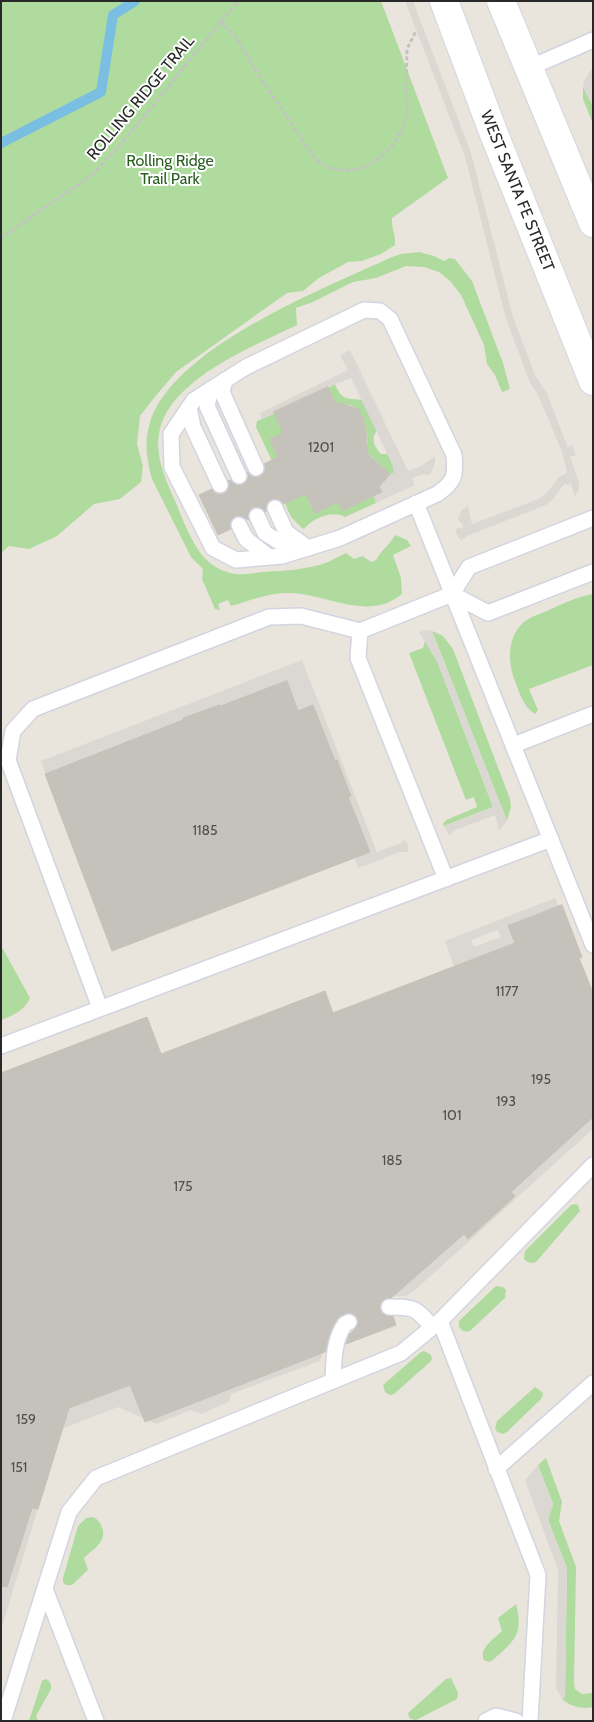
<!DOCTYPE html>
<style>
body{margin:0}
#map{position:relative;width:594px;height:1722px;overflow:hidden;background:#eae5dc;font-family:Cabin,sans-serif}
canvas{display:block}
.frame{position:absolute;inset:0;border:2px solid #292929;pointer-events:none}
</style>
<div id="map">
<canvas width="594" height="1722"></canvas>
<div class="frame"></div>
</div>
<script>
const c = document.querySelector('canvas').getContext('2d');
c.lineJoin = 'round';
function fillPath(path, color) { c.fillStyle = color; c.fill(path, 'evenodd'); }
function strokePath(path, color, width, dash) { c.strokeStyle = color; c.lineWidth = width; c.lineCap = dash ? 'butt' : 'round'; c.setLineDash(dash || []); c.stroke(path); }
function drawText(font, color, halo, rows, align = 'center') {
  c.font = font + ' Cabin,sans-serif'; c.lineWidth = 4; c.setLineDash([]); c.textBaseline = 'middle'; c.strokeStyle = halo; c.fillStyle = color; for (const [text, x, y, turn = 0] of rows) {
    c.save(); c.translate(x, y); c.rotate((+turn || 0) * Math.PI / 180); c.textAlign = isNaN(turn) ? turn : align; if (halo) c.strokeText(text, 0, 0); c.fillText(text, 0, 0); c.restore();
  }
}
fillPath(new Path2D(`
 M1,1H381L448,178L392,218C391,228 396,235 395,245L381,254L362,261L348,262L319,278L303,291L287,293L176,372L154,398L140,416L137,444L143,466L141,482L120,499L94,504L57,536L29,549L9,546L1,553Z
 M583,87L593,106V124L583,99Z
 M419,252L434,256L444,261L449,258L455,259L472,281L503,363L510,389L502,392L495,375L487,364L484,345L461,295L451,282L439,272L424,267L406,266L376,278L353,282L313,302L296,308L297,325C254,346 183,374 163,420C152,445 162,472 173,496C182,516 192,548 209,562C216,568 226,573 236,574C244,575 254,573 262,572C281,571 300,570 319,565C328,563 337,557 346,553L354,559L363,556L371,562L376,560C381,550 390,545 395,535L407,540L411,546L393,555L401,578L402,594C368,622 327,594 291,593C270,592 251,600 231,606L228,600L218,604L220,610L215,609L202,579L203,569L191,557L152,479C147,461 144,444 149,426C168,349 325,288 392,257L401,254Z
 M335,384C342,401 347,398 363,400L377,431C370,438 375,448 381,454H388L393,466L394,473L390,474L368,453C369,436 364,394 338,407L328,388Z
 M275,413L284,433L270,440L296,495L305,491L338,502L342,510L374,496L376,503L345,517C332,510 313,518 304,529L302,528L291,517L267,464L272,461L256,427L257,421Z
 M593,594V665L529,689L538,710L535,714C524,708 519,692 515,681C507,660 507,633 528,619C535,615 543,613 549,610C564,603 577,597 593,594Z
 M432,631L443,636L453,649L510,799L511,807L507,821Z
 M425,641L437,661L493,807L444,826L443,824L446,820L477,807L474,797L466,800L409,653L423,648Z
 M1,949H3L30,998C24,1011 14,1015 1,1020Z
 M575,1204L578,1205L580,1211L536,1262C531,1264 528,1263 524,1259L525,1251L571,1205Z
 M496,1286L503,1287L506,1290L505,1298L471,1330L467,1332L463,1331L459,1327V1321Z
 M424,1351L431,1355L432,1359L430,1362L394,1394L390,1395L385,1392L383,1385L421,1352Z
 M535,1387L542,1392L543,1395L541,1399L507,1432L503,1434L497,1432L495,1428L497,1421Z
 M546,1458L562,1502L559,1521L576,1567L574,1683L575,1689L582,1694L593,1693V1707C582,1710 570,1706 562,1699L565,1697L567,1568L548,1520L553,1504L538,1465Z
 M93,1517C97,1519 99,1521 101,1525C109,1541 94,1548 84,1558L88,1570L72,1585H66L63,1582V1578L78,1526L86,1518Z
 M516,1604C524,1635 514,1641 493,1660L489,1662L484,1660C478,1649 495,1638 502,1631L498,1618Z
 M451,1678L458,1693L457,1699L416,1720L411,1719L409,1717L408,1713L446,1679Z
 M45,1679C50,1680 52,1685 51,1689L36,1716L38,1721H29L42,1681Z`), '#afdb9e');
fillPath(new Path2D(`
 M405,1H413L471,153L513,317L535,375L547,393L568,448L572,445L576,456H570L579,483V489L575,497L571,484L567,485L565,483L552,500L546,505L467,536L461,541L458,537L455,529L464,527L458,519L461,511L468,506L472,524L536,500L545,495L559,477L567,473L563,455L549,420L537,393L530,383L506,319L465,157Z
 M593,67V106L583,87L584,81Z
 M350,350L408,471L421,466L435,456V463L430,475L424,474L412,478L415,485L376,503L374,496L381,493L379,487L390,474L394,473L393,466L351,378L328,387L262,419L260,413L348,370L340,355Z
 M428,630L432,631L507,821L499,830L495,815L456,830L449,835L444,826L493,807L437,661L419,632Z
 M302,660L377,852L401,843L405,839L408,845V852H400L358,868L334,803L351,796L337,761L320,767L298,711L231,736L219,705L183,718L195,750L56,803L41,761Z
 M555,898L593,993L548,930L454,967L445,941ZM498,930L501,937L474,947L471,940Z
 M593,1106V1129L413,1292L406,1296L382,1297L342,1312L333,1324L320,1361L231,1394L229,1402L201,1414L191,1410L156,1424L118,1407L62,1429L1,1630V1584L57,1413L286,1325Z
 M538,1465L553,1505L548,1520L567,1568L565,1697L562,1699L556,1688L558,1570L525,1480Z`), '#dbd8d3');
strokePath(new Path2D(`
 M1,143L101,92L113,15L135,1`), '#7abfe1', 10);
const building = new Path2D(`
 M328,387L335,402L353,407L358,409L363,418L366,431L368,454L390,474L379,487L382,492L342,511L338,502L315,513L306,494L283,504L280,500L272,499L267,503L266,512L258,507H253L249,511L248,516L249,520L240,516H235L231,520V529L218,535L199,495L212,489L219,494L224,493L228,490V481L230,480L238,485L243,484L248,477L247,472L255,477H259L263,474L265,469L264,464L278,457L270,439L283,433L274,412Z
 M287,681L298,711L313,705L335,761L337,760L351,796L348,797L370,852L112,951L45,774L183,720V718L219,705L220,706Z
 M562,905L582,957L579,958L593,993V1117L511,1192L515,1196L468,1239L464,1234L391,1298L385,1299L381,1302L380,1307L381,1312L385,1315L393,1316L396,1325L346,1344L349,1335L356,1328L358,1322L357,1317L354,1314H345L337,1319L333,1327L325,1352L145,1422L130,1385L69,1408L38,1509L32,1508L7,1587L1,1586V1073L147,1017L161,1054L325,991L333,1013L515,943L508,926Z`);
fillPath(building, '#c5c2bc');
strokePath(building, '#c5c1b6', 1);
const lane = new Path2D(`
 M529,68L593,40
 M364,310L380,311L390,319L454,455C456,475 455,482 437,494L340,538L282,556L236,560L213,548L172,467L171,434L194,400L246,367Z
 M225,380L222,392L256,468
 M211,389L207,406L239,476
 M189,408L193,427L220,485
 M416,503L593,945
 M275,508L286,532L308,548
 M257,516L265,533L295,552
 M239,525L246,539L269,557
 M452,594L488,613L593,572
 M360,631L358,658L446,879
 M514,745L593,714
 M100,1008L8,760L13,731L33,709L269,617L301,616L360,631L452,594L469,567L593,518
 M1,1046L551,839
 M389,1307C415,1307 416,1308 432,1327
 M440,1321L538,1575L530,1721
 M333,1381C334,1361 333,1341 345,1324L349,1322
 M496,1469L593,1383
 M45,1589L96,1721
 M3,1721L69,1512L96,1478L401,1353L440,1321L593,1165
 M486,1721L496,1716L516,1721`);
const secondary = new Path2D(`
 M444,1L494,134L593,381
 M501,1L593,223`);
strokePath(lane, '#d2d4e0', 18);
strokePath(secondary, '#d2d4e0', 30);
strokePath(new Path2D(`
 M221,21L237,39L258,74L312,155L326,167L345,171L363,168L379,159L394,144L402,130L407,114L406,92L407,49L416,31
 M1,238L93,174L118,148L238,1`), '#c3c3c3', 3, [4, 2.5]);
strokePath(lane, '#fff', 15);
strokePath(secondary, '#fff', 28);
drawText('14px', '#504f4e', null, [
 ["1201",321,448],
 ["1185",205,831],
 ["1177",507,992],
 ["195",541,1080],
 ["193",506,1102],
 ["101",452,1116],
 ["185",392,1161],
 ["175",183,1187],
 ["159",26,1420],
 ["151",19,1468]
]);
drawText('16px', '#292929', '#fff', [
 ["ROLLING RIDGE TRAIL",141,98,-50],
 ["WEST SANTA FE STREET",517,191,68]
]);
drawText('16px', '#2a5e21', '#fff', [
 ["Rolling Ridge",170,161],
 ["Trail Park",170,179]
]);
</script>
